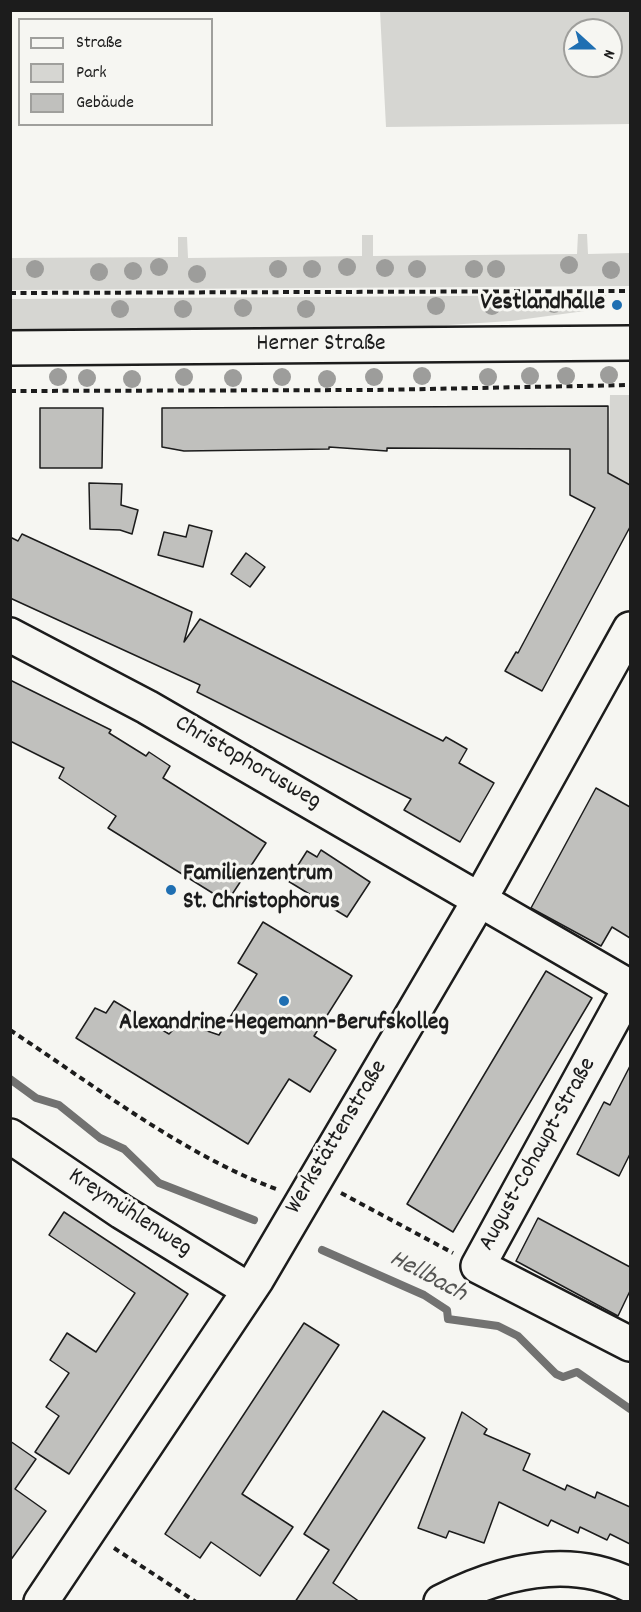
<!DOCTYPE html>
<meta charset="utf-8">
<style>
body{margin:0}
#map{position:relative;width:641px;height:1612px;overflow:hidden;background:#f6f6f2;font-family:Dekko,sans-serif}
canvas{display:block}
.frame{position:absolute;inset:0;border:12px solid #1c1c1c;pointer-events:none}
.legend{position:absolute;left:18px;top:18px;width:195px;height:108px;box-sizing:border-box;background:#f6f6f2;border:2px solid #9f9f9c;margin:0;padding:8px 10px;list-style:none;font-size:18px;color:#1c1c1c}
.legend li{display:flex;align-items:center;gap:12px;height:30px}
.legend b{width:30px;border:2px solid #9f9f9c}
.north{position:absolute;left:563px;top:18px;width:60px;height:60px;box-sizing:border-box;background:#f6f6f2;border:2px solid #9f9f9c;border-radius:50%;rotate:111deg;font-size:16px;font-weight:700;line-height:24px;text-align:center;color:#1c1c1c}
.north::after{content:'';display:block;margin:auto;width:21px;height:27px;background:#1f6fb2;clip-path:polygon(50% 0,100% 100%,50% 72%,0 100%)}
</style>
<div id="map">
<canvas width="641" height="1612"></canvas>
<div class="frame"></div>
<ul class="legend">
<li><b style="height:8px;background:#f6f6f2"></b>Straße</li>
<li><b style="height:16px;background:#d6d6d2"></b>Park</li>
<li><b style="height:16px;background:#c0c0bd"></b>Gebäude</li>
</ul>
<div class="north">N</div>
</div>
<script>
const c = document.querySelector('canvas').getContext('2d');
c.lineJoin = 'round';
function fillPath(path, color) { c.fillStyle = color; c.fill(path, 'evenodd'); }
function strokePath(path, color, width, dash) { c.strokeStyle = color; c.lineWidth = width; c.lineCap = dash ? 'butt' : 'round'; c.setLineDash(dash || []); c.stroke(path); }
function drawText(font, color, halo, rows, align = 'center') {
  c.font = font + ' Dekko,sans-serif'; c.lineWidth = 6; c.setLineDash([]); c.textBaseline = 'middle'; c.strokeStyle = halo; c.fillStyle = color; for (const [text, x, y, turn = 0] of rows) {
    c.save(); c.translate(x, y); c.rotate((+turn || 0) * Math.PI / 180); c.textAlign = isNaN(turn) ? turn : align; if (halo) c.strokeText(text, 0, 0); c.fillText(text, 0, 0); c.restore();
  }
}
fillPath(new Path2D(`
 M380,11H630V124L386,127ZM575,30H611V66H575Z
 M578,234H587L588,254L630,253V286L11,290V258L178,257V237H187L188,258L362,256V235H373V256L577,254Z
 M606,295L607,308L511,321L385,329L11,331V299Z
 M610,395H630V485L608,473Z`), '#d6d6d2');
strokePath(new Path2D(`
 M10,1079L36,1098L59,1105L100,1138L124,1149L159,1183L254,1220
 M322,1250L424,1295L447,1310L448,1319L498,1326L518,1336L556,1374L563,1377L577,1372L630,1409`), '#727271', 8);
const building = new Path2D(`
 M608,406V473L630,485V527L542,691L505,671L516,652L518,653L595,508L570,495V449L387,448V451L329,447V449L184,451L162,447V408Z
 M40,408H103L102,468H40Z
 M89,483L122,484L121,505L138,510L132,534L120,530L90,529Z
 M189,525L212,531L203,567L158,555L164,532L186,537Z
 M22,534L192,612L184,642L200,619L443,741L446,737L467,749L459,763L494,783L460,842L404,810L411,799L197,692L200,685L10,598V537L18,541Z
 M246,553L265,567L250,587L231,574Z
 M10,680L111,730L109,733L146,756L149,752L170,766L163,778L266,843L227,902L108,828L116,816L59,778L64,768L10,741Z
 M596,788L630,807V938L612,927L601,946L531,908Z
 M321,850L370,882L347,917L288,881L307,851L317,857Z
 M263,922L352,976L314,1036L336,1050L310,1092L289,1079L248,1144L76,1038L95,1008L106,1013L114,1001L169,1034L181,1022L219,1035L257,974L238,963Z
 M546,971L592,998L453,1232L407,1204Z
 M630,1066V1154L619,1176L577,1154L604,1102L610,1105Z
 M64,1212L188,1294L69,1474L35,1452L59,1416L46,1407L69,1373L50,1360L67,1333L96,1352L135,1293L49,1235Z
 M538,1218L630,1267V1291L618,1316L516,1261Z
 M304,1323L339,1345L242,1494L293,1527L260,1576L211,1542L200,1558L165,1534Z
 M383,1411L425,1438L333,1583L360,1602H295L329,1550L304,1534Z
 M462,1412L487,1429L484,1434L530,1454L523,1470L565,1490L567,1485L595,1498L597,1492L630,1507V1544L610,1534L607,1540L580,1527L578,1533L551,1520L548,1526L499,1502L484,1543L449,1531L446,1538L418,1528Z
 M10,1441L36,1459L15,1489L46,1511L10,1561Z`);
fillPath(building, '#c0c0bd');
strokePath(building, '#1c1c1c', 1.5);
const street = new Path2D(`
 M10,635L147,707L630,987
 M630,988L478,1266L630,1344
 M10,1136L122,1212L249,1290
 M41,1602L257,1279L480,899L630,629
 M441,1602C500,1572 568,1554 630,1585`);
const secondary = new Path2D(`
 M10,348L630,343`);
strokePath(street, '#1c1c1c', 38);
strokePath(secondary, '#1c1c1c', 38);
strokePath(new Path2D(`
 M10,293L630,291
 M10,391L375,390L630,385
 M10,1030C94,1085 182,1154 276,1189
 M341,1193L453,1253
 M114,1548L196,1602`), '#1c1c1c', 4, [6, 4.5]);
strokePath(street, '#f6f6f2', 33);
strokePath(secondary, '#f6f6f2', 33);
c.fillStyle = '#9d9d9b';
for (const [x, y] of [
 [569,265],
 [159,267],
 [347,267],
 [385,268],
 [35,269],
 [278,269],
 [312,269],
 [417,269],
 [474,269],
 [496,269],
 [611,270],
 [133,271],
 [99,272],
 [197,274],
 [554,304],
 [436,306],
 [492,306],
 [243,308],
 [120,309],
 [183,309],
 [306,309],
 [609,375],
 [422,376],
 [530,376],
 [566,376],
 [58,377],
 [184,377],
 [282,377],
 [374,377],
 [488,377],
 [87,378],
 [233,378],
 [132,379],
 [327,379]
]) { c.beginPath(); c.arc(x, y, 9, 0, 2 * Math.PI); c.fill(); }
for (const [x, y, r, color] of [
 [617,305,6,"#1f6fb2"],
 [171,890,6,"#1f6fb2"],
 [284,1001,6,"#1f6fb2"]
]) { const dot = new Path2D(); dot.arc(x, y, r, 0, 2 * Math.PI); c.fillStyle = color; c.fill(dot); strokePath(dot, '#f6f6f2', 2); }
drawText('bold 24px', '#1c1c1c', '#f6f6f2', [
 ["Vestlandhalle",605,305],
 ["Familienzentrum",183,876,"left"],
 ["St. Christophorus",183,904,"left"],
 ["Alexandrine-Hegemann-Berufskolleg",284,1025,"center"]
], 'right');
drawText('24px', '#1c1c1c', '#f6f6f2', [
 ["Herner Straße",321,346],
 ["Christophorusweg",247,764,30],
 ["Werkstättenstraße",338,1138,-59],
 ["August-Cohaupt-Straße",539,1155,-61],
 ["Kreymühlenweg",129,1214,33]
]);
drawText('italic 26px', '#565654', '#f6f6f2', [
 ["Hellbach",427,1278,28]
]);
</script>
